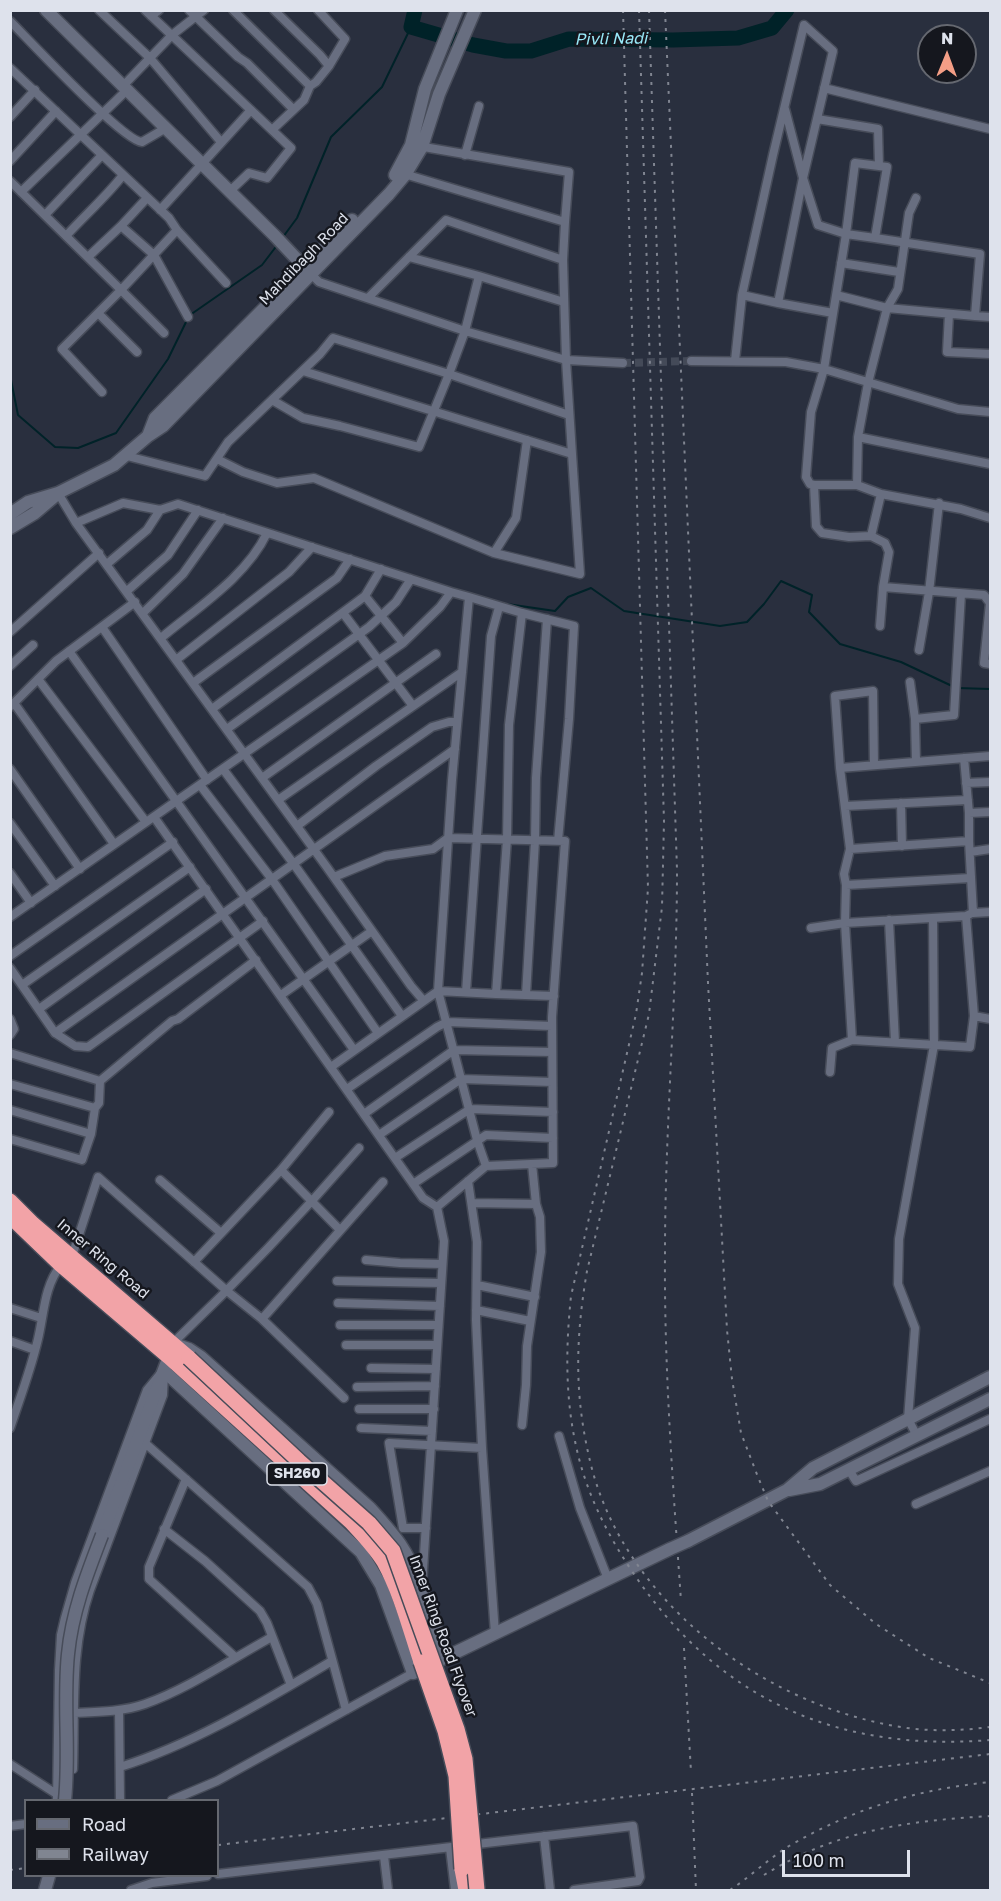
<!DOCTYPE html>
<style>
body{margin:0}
#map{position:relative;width:1001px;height:1901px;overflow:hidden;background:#292f3e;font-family:"Golos Text",sans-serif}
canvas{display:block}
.frame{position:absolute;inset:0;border:12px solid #dee2ec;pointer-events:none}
.legend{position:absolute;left:24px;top:1799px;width:195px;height:78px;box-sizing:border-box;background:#15171e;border:2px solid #656870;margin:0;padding:8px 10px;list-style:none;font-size:18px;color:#dee2ec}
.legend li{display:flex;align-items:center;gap:12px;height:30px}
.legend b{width:30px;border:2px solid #656870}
.north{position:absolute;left:917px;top:24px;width:60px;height:60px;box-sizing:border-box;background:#15171e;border:2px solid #656870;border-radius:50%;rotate:1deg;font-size:16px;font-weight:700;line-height:24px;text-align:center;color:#dee2ec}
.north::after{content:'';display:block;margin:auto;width:21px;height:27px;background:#f49e86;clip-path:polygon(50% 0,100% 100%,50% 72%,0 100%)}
.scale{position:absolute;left:782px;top:1850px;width:128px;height:27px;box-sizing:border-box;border:3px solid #dee2ec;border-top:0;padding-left:8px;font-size:18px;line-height:21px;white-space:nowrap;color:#dee2ec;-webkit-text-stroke:4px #15171e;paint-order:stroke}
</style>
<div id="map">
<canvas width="1001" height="1901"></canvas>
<div class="frame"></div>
<ul class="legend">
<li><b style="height:8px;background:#686e80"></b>Road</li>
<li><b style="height:8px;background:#808591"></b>Railway</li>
</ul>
<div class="north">N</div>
<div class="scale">100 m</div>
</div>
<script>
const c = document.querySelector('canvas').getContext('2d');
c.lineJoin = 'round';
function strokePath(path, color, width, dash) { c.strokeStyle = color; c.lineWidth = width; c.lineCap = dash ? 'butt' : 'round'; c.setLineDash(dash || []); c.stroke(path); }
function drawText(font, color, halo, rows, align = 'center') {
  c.font = font + ' "Golos Text",sans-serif'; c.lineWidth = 5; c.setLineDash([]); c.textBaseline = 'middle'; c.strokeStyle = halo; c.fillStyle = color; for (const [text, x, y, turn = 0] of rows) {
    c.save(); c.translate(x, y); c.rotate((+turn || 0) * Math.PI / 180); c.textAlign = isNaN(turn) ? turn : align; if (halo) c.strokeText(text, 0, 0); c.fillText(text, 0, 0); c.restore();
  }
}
strokePath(new Path2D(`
 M283,237L297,218L331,137L382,87L411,27
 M190,315L262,265L278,244
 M10,375L18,415L55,447L78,448L116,433L168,359L187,320
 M507,604L555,611L568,597L591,588L624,611L720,626L747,622L764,604L781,581L812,595L809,612L840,644L901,662L952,686
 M957,688L990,689`), '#002228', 2);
strokePath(new Path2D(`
 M415,10L411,27L473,45L506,51H531L569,39L673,40L738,38L772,28L787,10`), '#002228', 15);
strokePath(new Path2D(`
 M623,363L691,361`), '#444a58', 8, [8, 4]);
const street = new Path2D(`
 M99,10L150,58L221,142
 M145,10L291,148L267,178L249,173L230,191
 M189,10L238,57L247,63L293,109
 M233,10L310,86
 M274,10L320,55L329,66
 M151,16L159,10
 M10,21C30,41 123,141 142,142L166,128
 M10,68L169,218L177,230L121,290L10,181
 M123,86L172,35L204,10
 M824,88L990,129
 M10,117L35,90
 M817,119L878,129L879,166
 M272,130L304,100L310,86L316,82L329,66L345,39L318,10
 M465,155L479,106
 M10,161L56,111
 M401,173L565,222L569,172L418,146
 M21,192L127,90
 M160,210L251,110
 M45,215L102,155
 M121,226L154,255L188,317
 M177,230L226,283
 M66,236C85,215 106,197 123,175
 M88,257L121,226L147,198
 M563,260L565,222
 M841,263L899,272
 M311,274L319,282L465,331L566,360L623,363
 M479,276L564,302
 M742,295L778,303L803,178L785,109
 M836,295L887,308L898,289L909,213L916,198
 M778,303L833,313
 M98,313L137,352
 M949,314L947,352L990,354
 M990,317L975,316L980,254L875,238L887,167L855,163L846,234L824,369L811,412L806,477L810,484L814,485H857L881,494L961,509L990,518
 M691,361L786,362L824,369L958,409L990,412
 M735,361L742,295L773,155L804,25L833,51L803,178L818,225L846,234L875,238
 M303,371L572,454L566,360L563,260L446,220L368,298
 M102,392L62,349L121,290L164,333
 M272,400L303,418L340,426L419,447L449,374L569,415
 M858,437L990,464
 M527,440L516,518L494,553L580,574L572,454
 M127,456L205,476L228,442L320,354L333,338L449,374L465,331L479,276L409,257
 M217,459L243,472L277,483L314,478L494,553
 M814,485L816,526L822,533L849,537L871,536L885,543L889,552L883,587L880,626
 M857,485L858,437L868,383L887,308L975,316
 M58,493L76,523L326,866L411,986L423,1000
 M76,523L123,503L160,510L178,504L451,592
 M871,536L881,494
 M107,564L147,530L160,510
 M883,587L984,595L990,603
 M127,591L168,555L198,510
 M365,596L403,643
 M469,597L522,613L574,626L569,719L558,841
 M990,603L984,663L990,664
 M143,613L183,574L223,518
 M343,613L413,706
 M522,613L509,725L507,839L496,994L554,996
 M102,627L207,780
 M10,632L99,553
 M161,638C198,607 246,577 267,533
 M919,650L929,592L939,503
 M69,651L354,1050
 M176,660L289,572L312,547
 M10,666L33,645
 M38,679L146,822
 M910,682L915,719L916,762
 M193,683L337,578L350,559
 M14,703L114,844
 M11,706L56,661L135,602
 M212,709L357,602L365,596L381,569
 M915,719L954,715L961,594
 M227,729L369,627L396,602L411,579
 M990,756L840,768L850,849L969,841L973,913L990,912
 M964,758L969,813
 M840,768L835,696L873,691L874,765
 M10,769L80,869
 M223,769L293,863L402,1016
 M262,778L436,654
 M966,783L990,782
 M200,785L271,878L378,1033
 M278,800L462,672
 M901,803L902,846
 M845,806L968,800
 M154,817L423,1198L437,1207L486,1166
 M10,823L55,886
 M297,826L376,766L432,727L449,722H457
 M969,841V813L990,812
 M970,852L990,849
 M10,873L31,903
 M846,885L971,878
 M970,914L966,916L974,1016L990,1019
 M966,916L845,923L852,1040L970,1047L974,1016
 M10,917L403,643L440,607L451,592L469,597L452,780L438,991L477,1140L486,1166L553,1163L552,1017L565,841L448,838L433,849L385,856L334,877
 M889,920L895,1042
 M811,928L845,923L846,885L844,874L850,849
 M10,956L173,842
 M10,968L55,1033L455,749
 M22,985L190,867
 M466,992L491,636L499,607
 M281,995L372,931
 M526,995L535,841L536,778L547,619
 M39,1009L206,889
 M10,1019L14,1029L10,1035
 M55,1033L75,1046L88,1047L263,921
 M10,1053L100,1081
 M331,1067L438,991L496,994
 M830,1072L832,1048L852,1040
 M100,1081L172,1021L178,1019L256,960
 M10,1084L95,1108
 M347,1089L437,1027L447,1022L552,1026
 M10,1110L91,1134
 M364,1114L454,1050L552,1052
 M379,1135L461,1079L552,1082
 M10,1139L82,1160L91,1134L95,1108L99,1103L100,1081
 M395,1158L470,1109L553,1112
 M281,1170L329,1112
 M160,1180L221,1233
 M413,1184L486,1135L553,1138
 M472,1203L536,1204
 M72,1256L98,1177L227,1291L262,1319L344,1398
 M366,1260L400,1263L442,1264
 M194,1262L281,1170L340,1230
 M337,1281L441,1283
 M477,1285L535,1297
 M338,1303L440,1306
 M10,1308L41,1318
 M476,1310L530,1321
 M262,1319L383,1182
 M340,1325H438
 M10,1341L35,1350
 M173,1343C238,1281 300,1216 359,1148
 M346,1345H437
 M371,1368L436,1369
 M357,1387L435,1386
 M359,1409H434
 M522,1425L526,1385L527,1346L541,1252L540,1217L536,1204L532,1164
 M10,1428C20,1398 31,1369 38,1339C44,1314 44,1286 61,1265
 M361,1428L432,1431
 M559,1436L580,1508L608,1579
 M917,1436L908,1419L915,1328L898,1284L899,1239L934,1045L933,918
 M145,1443L308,1587L317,1604L346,1710
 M482,1448L495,1634
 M849,1470L856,1481L990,1419
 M186,1479L149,1567V1579L235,1657
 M916,1504L990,1471
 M426,1528H403L389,1443L482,1448L476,1320L477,1242L468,1181
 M164,1529L205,1561L260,1611L267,1623L291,1685
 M422,1586L444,1241L437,1207
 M119,1710L120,1800
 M71,1713C95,1712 122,1712 145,1704C190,1688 231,1659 272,1637
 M10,1764L58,1795H62
 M120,1767C196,1743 264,1701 332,1661
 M73,1769C75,1709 70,1648 90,1590L163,1395L164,1374
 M57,1800L59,1670L61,1635L65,1618L75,1583L147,1390L161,1373
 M172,1800L217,1781L413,1673
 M10,1826L26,1824
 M544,1836L550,1890
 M450,1848L455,1890
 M384,1856L388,1890
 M218,1874L633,1826L640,1877L638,1881L574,1890
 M131,1890L152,1883L207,1876`);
const secondary = new Path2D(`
 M46,10L275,236L309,272
 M395,175L411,145L425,89L457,10
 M148,436L155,418L352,220
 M10,514L28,502L58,493L114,465L148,436L163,426L389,194L405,175L422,147L439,94L475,10
 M10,528L35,513L55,496
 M177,1345L189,1349L201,1357L370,1508C380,1519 391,1531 400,1544C422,1577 432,1619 445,1657
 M164,1371L361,1552L381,1585L413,1673L670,1549
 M789,1490L820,1484L990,1399
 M102,1535L166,1364
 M688,1541L787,1490L813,1468L990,1377
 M45,1890L49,1876`);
const highway = new Path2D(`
 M10,1201L33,1224L189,1358
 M10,1216L61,1265L169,1357L351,1522C363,1535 375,1547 384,1562C401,1593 410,1629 421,1662
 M462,1869L466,1890`);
strokePath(street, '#474c59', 11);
strokePath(secondary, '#474c59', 15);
strokePath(highway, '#474c59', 18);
strokePath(street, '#686e80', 8);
strokePath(secondary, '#686e80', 12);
strokePath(highway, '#f2a3a7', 15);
strokePath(new Path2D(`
 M623,10L648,888L642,973L636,1014L571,1296C566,1344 565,1393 575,1441C585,1492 608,1537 638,1580C724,1703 842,1752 990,1740
 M639,10L664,821L662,907L649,1014L587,1271C575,1341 574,1399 592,1469C628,1603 762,1703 895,1726C926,1732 959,1731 990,1727
 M649,10L677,870C677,997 665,1124 665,1252C664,1369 673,1485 681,1601
 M665,10L708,983L727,1330L732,1379L741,1433L758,1477L768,1501L830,1585L876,1624L929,1658L990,1683
 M684,1648L691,1772
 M692,1793L696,1890
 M218,1845L990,1754
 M10,1870L26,1868
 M764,1875C837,1830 907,1821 990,1816
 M730,1890C750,1877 768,1859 789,1846C855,1808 915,1790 990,1782`), '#808591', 2, [3, 6]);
const secondaryBridge = new Path2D(`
 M670,1549L688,1541
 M65,1800C70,1752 63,1702 68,1654C72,1612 87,1574 102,1535`);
const highwayBridge = new Path2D(`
 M189,1358L299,1461L369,1523L393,1551L457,1729L465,1759L477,1890
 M421,1662L445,1731L456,1776L462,1869`);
strokePath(secondaryBridge, '#474c59', 15, []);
strokePath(highwayBridge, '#474c59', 18, []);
strokePath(secondaryBridge, '#686e80', 12);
strokePath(highwayBridge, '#f2a3a7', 15);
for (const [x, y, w] of [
 [297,1474,60]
]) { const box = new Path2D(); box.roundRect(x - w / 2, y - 11, w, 22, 4.5); c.fillStyle = '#15171e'; c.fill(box); strokePath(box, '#dee2ec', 1.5); }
drawText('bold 14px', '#dee2ec', null, [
 ["SH260",297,1474]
]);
drawText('15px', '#dee2ec', '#15171e', [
 ["Mahdibagh Road",304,259,-46],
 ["Inner Ring Road",103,1259,40],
 ["Inner Ring Road Flyover",443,1636,70]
]);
drawText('italic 16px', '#99eaf9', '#15171e', [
 ["Pivli Nadi",611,39,-1]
]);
</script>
